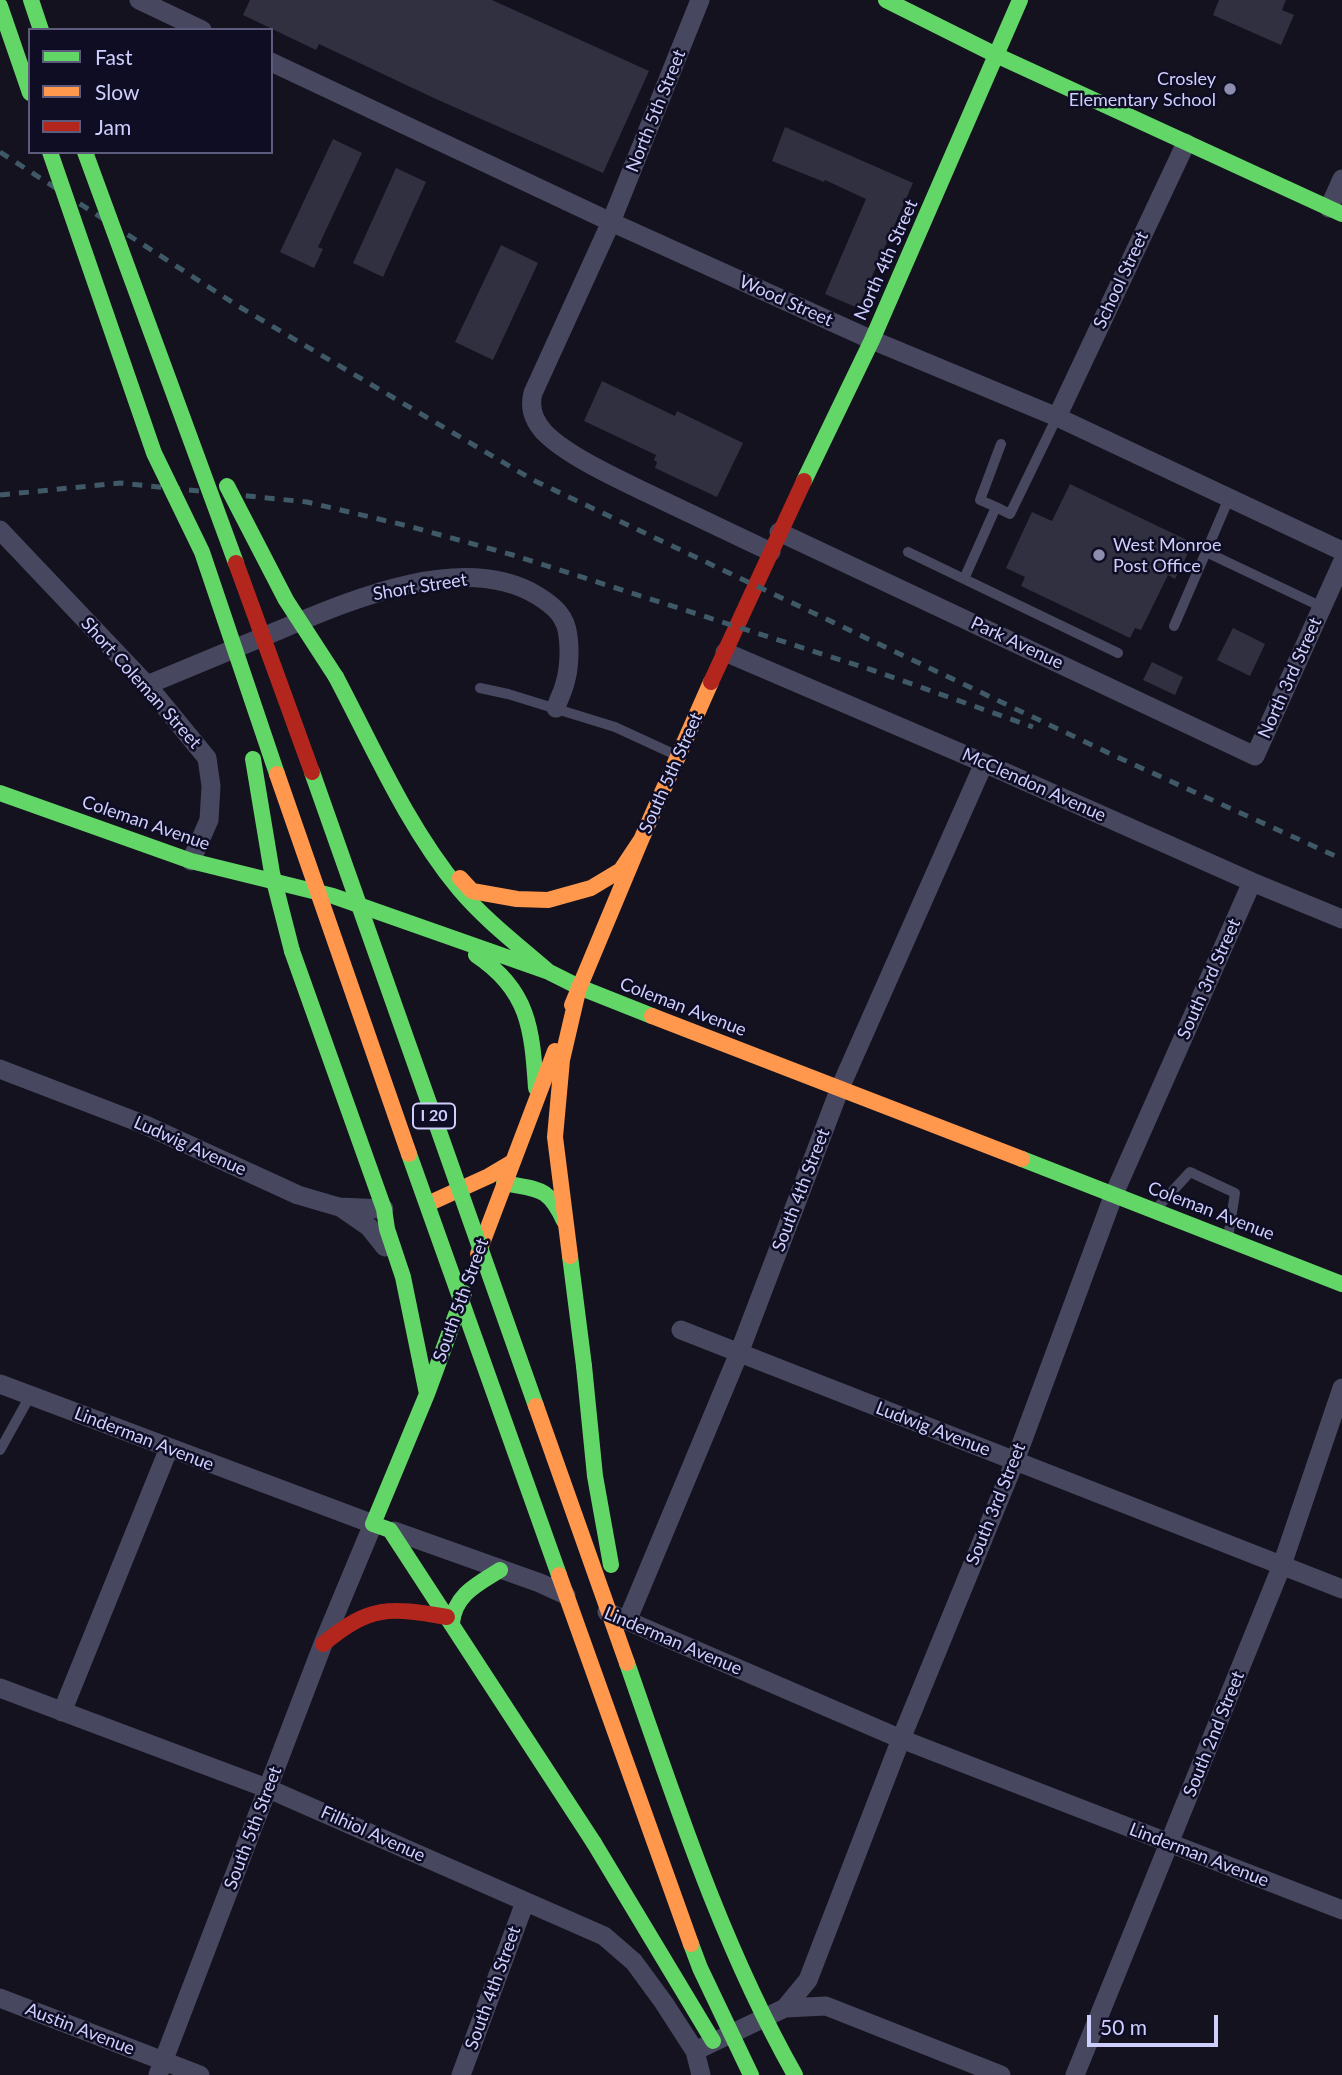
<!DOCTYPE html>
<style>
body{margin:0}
#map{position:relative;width:1342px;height:2075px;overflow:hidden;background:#13121e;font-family:Lato,sans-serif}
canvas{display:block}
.legend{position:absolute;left:28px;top:28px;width:245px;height:126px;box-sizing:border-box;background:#0f0d23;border:2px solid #5c5b7b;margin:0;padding:9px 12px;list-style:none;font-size:21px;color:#cfcfff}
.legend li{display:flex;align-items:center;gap:14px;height:35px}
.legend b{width:35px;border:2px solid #5c5b7b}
.scale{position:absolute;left:1087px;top:2015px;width:131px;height:32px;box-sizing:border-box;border:4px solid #cfcfff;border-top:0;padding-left:9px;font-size:21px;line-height:24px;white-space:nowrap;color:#cfcfff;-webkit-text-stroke:5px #0f0d23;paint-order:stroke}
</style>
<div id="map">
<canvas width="1342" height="2075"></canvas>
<ul class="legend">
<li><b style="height:9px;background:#63d668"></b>Fast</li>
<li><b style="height:9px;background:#ff974d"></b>Slow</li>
<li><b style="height:9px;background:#b3261e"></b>Jam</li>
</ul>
<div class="scale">50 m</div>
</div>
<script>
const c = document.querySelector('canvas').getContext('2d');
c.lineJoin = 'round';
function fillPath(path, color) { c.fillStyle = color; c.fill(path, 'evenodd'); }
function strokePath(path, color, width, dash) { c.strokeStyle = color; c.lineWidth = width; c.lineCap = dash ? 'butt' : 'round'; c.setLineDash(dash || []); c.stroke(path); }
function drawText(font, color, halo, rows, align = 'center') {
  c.font = font + ' Lato,sans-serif'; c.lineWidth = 5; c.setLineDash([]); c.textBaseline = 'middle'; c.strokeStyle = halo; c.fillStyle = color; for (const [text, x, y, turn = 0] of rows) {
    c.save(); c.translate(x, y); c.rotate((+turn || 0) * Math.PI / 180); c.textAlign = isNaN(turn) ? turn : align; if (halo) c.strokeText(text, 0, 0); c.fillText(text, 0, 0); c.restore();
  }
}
fillPath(new Path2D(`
 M250,0H492L649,71L603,173L436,99L319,44L316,50L243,15Z
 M1219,0H1286L1282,10L1294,15L1281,45L1213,15Z
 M785,127L913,183L858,308L825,294L866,199L825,180L824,182L772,161Z
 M333,139L362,153L318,247L323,249L314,268L280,252Z
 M396,168L426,182L383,277L353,263Z
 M501,245L538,263L493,360L455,342Z
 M602,381L675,416L677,411L743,443L717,497L655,468L657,462L654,460L656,455L584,421Z
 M1070,484L1193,543L1175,579L1168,575L1141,630L1135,628L1130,638L1021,586L1025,577L1006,568L1032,512L1052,521Z
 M1233,628L1265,644L1250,676L1217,660Z
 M1152,662L1183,677L1175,695L1143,680Z`), '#313041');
strokePath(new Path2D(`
 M1229,498L1206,552L1322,607
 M996,507L980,500L1001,444
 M908,552L1118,653
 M964,579L996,507L1010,514L1057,417
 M1174,626L1206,552
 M480,688L508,694L615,727L678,756
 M1156,1209L1190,1172L1235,1193L1228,1238
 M0,1450L30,1396`), '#47485f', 10);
strokePath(new Path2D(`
 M139,0L202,30
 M700,0L611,222L533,393C529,408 534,421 544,432C566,455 616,478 645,492C687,512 729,532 771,552
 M271,62L611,222L872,340L1057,417L1342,551
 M1329,208L1342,179
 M1057,417L1186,143
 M0,530L147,685L207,758L211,786L209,820L191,861
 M779,532L1255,756L1342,563
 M725,652L984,763L1252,882L1342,919
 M147,685C188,668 229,651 270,634C344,603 461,549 538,596C554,606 566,616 568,636C570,650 569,670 565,683C563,692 558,700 556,708
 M0,1069L143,1124L298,1195L339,1207L384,1209
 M340,1207L369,1227L385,1247
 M681,1330L1342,1589
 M0,1384L373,1524L323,1644L158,2075
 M394,1531L540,1583L566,1595
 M607,1612L901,1739L1342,1910
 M627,1621L739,1353L840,1088L984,763
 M0,1688L269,1789L604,1936L634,1962L664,2003L695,2051L701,2075
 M62,1712L169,1448
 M0,1998L200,2075
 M785,2008L826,2006L1001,2075
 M695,2051L785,2008L808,1980L901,1739L1015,1461L1114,1194L1252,882
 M461,2075L525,1902
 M1075,2075L1282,1565L1342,1388`), '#47485f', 19);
strokePath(new Path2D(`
 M31,0L41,30
 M886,0L996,55L1342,214
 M0,6L30,93
 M804,481L872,340L1020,0
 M336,677C374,749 407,826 459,889C485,920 518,945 549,972
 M0,793L191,861L333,896L549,972L579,987L652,1016
 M292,951L384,1209L387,1229L403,1277L427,1394
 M476,955C529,990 532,1029 536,1088
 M1022,1159L1342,1284
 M504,1183C538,1190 548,1186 564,1221
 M570,1256L584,1366
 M390,1530L373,1524L427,1394L464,1293
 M390,1530L594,1843
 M452,1623C455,1594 478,1584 500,1570`), '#63d668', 16);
strokePath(new Path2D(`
 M460,878L472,891L517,899L548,900L591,888L621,870L641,840
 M572,1005L641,840L711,682
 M652,1016L1022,1159
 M432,1202L489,1176L511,1163
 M478,1254L555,1051
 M570,1256L555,1137L562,1060L579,987`), '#ff974d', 16);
strokePath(new Path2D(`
 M711,682L804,481
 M323,1644C370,1605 389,1607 447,1617`), '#b3261e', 16);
strokePath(new Path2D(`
 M0,152L238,306L533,480L1115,756L1342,859
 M0,495L120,483L307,502L408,526L513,555L875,671L1033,727`), '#3f5967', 5, [10, 9]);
strokePath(new Path2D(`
 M50,152L154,453L202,552L277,774
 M85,152L236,563
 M227,486L286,600L336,677
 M253,759L272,873L292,951
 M312,772L536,1406
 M409,1154L559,1575
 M584,1366L595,1476L611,1565
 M627,1663C676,1803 722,1946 795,2075
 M594,1843L713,2041
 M691,1944L700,1968L751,2075`), '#63d668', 16);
strokePath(new Path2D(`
 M277,774L409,1154
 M536,1406L627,1663
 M559,1575L691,1944`), '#ff974d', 16);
strokePath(new Path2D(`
 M236,563L312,772`), '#b3261e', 16);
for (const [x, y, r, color] of [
 [1230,89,7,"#8d8db0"],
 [1099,555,7,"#8d8db0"]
]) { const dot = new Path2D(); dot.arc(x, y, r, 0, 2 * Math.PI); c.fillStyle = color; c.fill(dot); strokePath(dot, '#0f0d23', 2.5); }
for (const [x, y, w] of [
 [434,1116,42]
]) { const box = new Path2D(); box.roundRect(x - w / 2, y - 12.5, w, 25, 5); c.fillStyle = '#0f0d23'; c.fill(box); strokePath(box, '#cfcfff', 2); }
drawText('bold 16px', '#cfcfff', null, [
 ["I 20",434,1116]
]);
drawText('18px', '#cfcfff', '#0f0d23', [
 ["Crosley",1216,79],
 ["Elementary School",1216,100],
 ["West Monroe",1113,545,"left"],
 ["Post Office",1113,566,"left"]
], 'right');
drawText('18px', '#cfcfff', '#0f0d23', [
 ["North 5th Street",656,111,-68],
 ["North 4th Street",886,260,-66],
 ["School Street",1121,280,-65],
 ["Wood Street",786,301,24],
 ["Short Street",420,587,-9],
 ["Park Avenue",1017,643,25],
 ["North 3rd Street",1290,678,-66],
 ["Short Coleman Street",141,683,48],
 ["South 5th Street",671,773,-66],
 ["McClendon Avenue",1034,785,24],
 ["Coleman Avenue",146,823,19],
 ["South 3rd Street",1209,979,-66],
 ["Coleman Avenue",683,1007,21],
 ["Ludwig Avenue",190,1146,24],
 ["South 4th Street",801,1190,-69],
 ["Coleman Avenue",1211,1211,21],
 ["South 5th Street",461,1300,-70],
 ["Ludwig Avenue",933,1429,21],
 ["Linderman Avenue",144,1439,21],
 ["South 3rd Street",996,1504,-68],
 ["Linderman Avenue",673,1641,23],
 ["South 2nd Street",1214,1734,-68],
 ["South 5th Street",253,1828,-69],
 ["Filhiol Avenue",373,1834,24],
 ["Linderman Avenue",1199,1855,21],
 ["South 4th Street",493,1988,-70],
 ["Austin Avenue",80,2029,21]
]);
</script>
